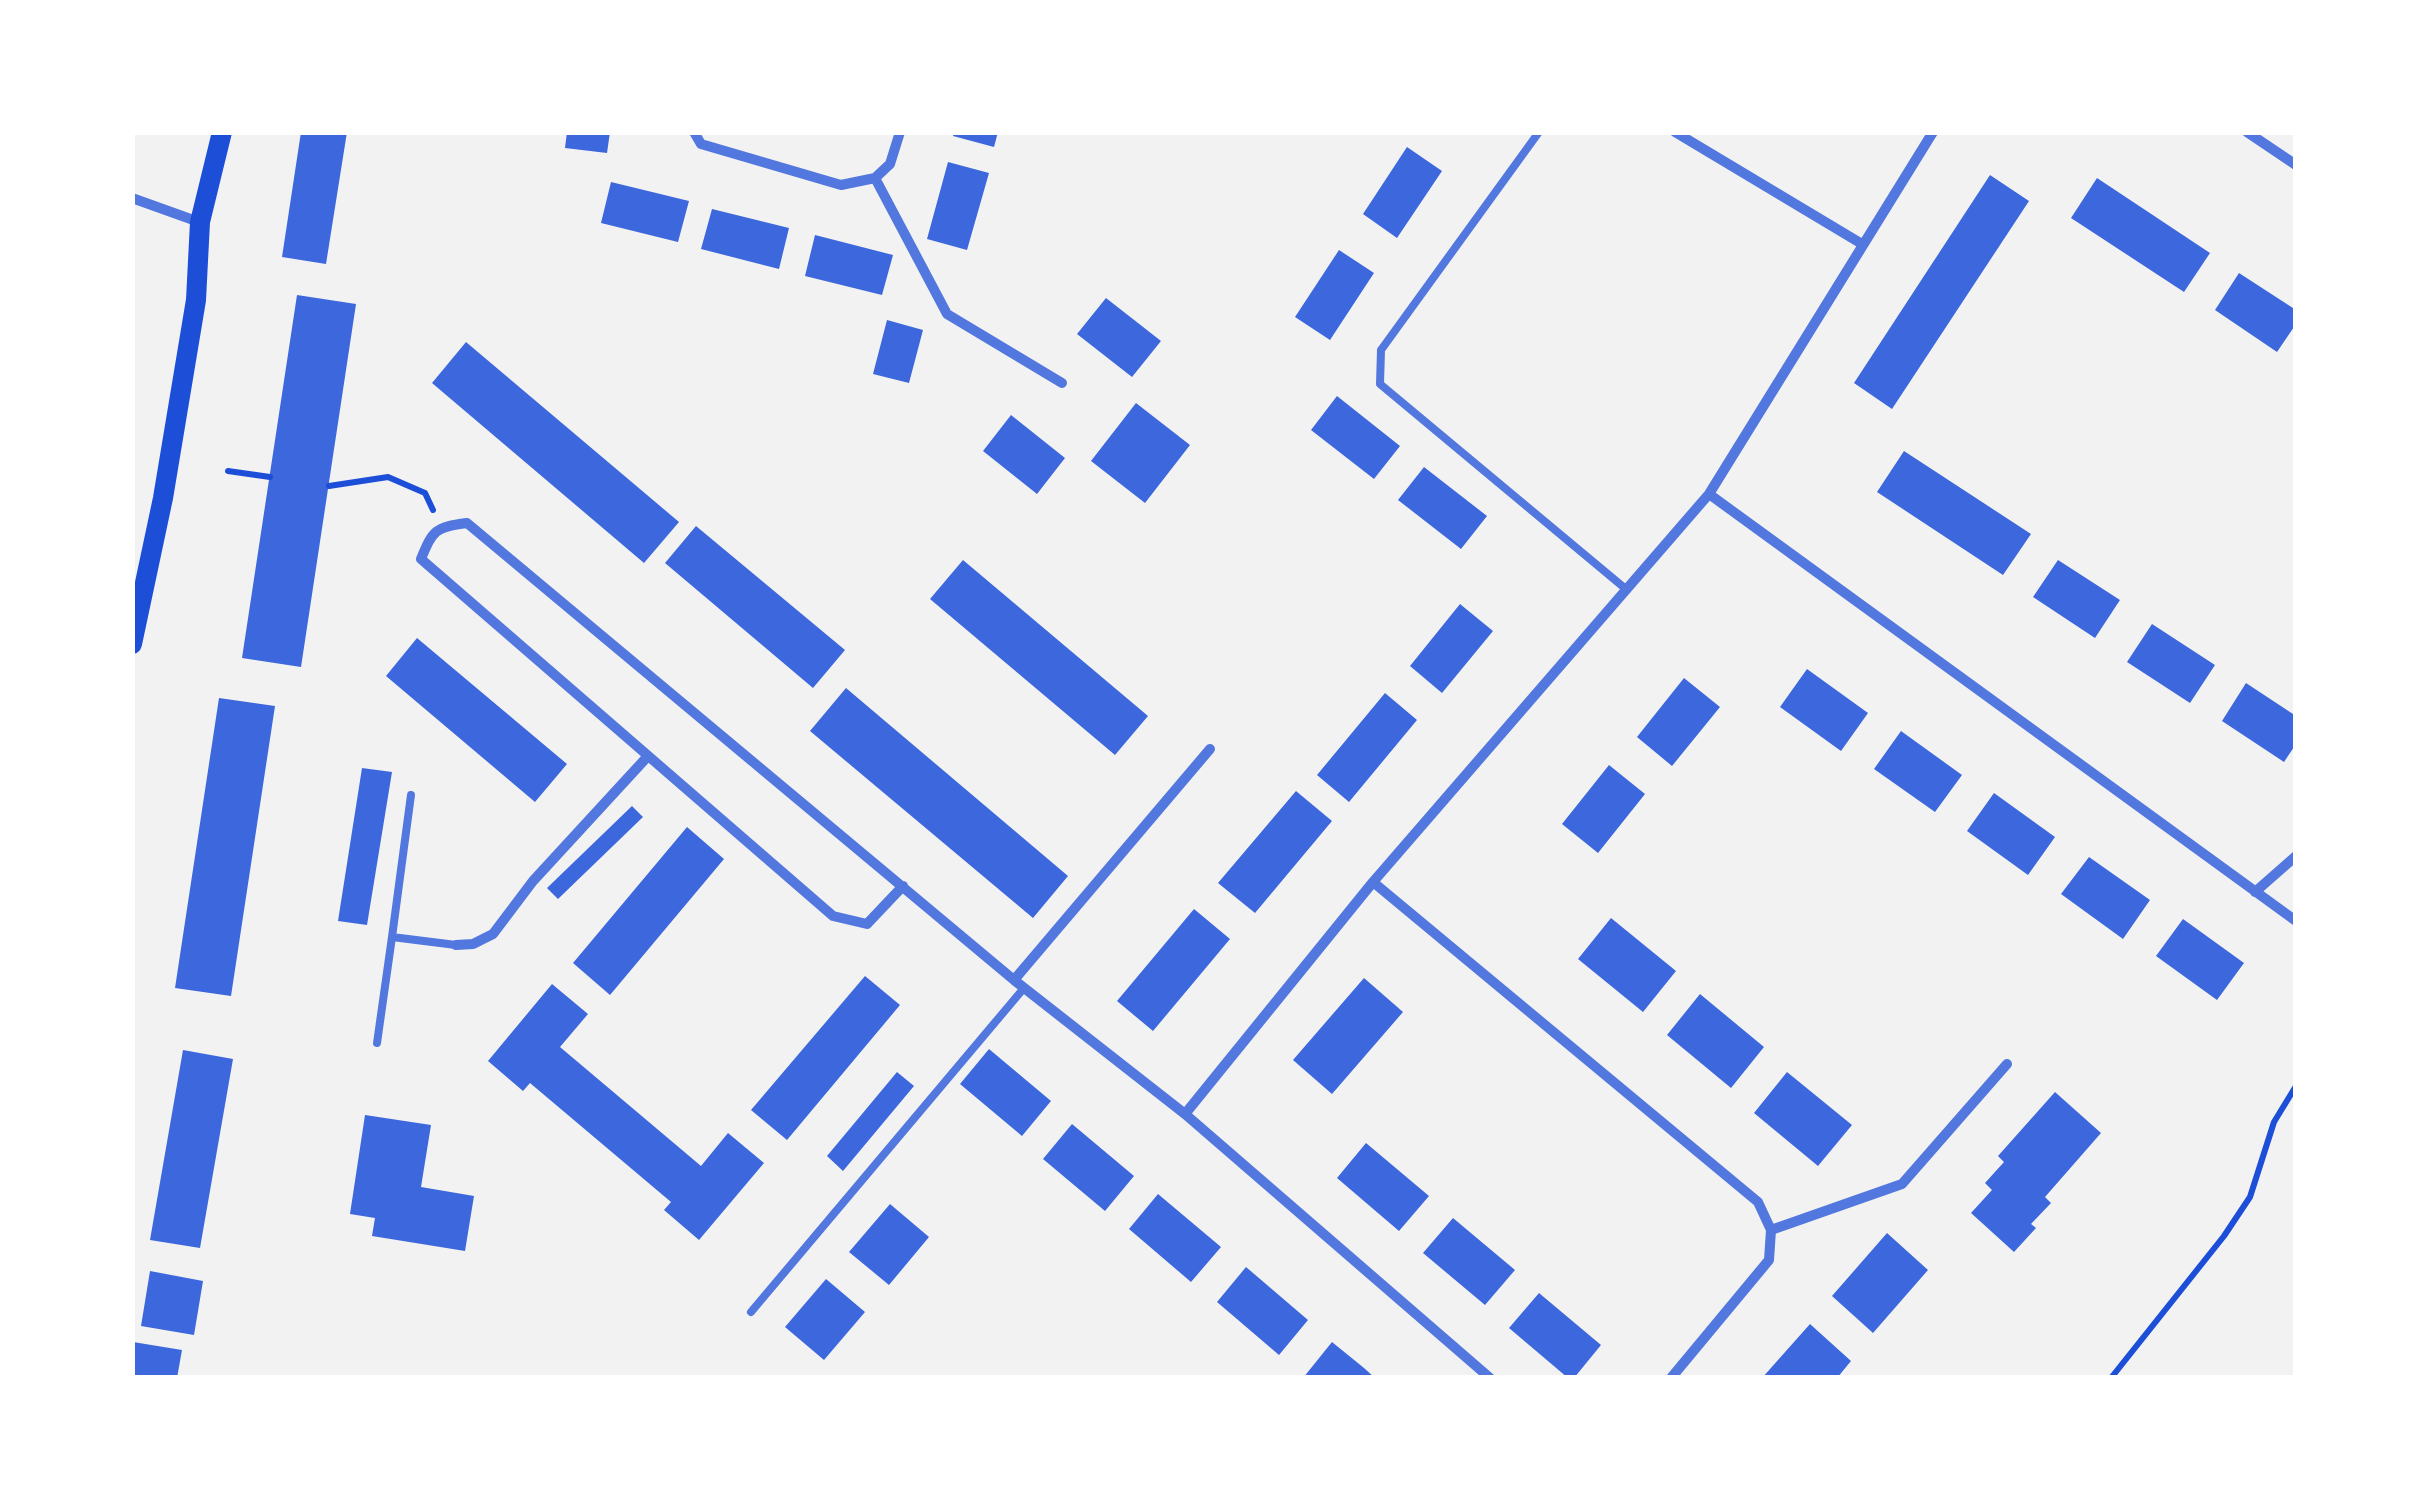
<!DOCTYPE html>
<style>
body{margin:0}
#map{position:relative;width:2428px;height:1510px;overflow:hidden;background:#f2f2f2;font-family:"PT Sans Narrow",sans-serif}
canvas{display:block}
.frame{position:absolute;inset:0;border:135px solid #fff;pointer-events:none}
</style>
<div id="map">
<canvas width="2428" height="1510"></canvas>
<div class="frame"></div>
</div>
<script>
const c = document.querySelector('canvas').getContext('2d');
c.lineJoin = 'round';
function fillPath(path, color) { c.fillStyle = color; c.fill(path, 'evenodd'); }
function strokePath(path, color, width, dash) { c.strokeStyle = color; c.lineWidth = width; c.lineCap = dash ? 'butt' : 'round'; c.setLineDash(dash || []); c.stroke(path); }
fillPath(new Path2D(`
 M301,132H347L326,264L282,257Z
 M567,132H610L607,153L565,148Z
 M954,132H998L994,147L953,136Z
 M1407,147L1442,171L1397,238L1363,214Z
 M948,162L989,173L967,250L927,239Z
 M1990,175L2029,201L1892,409L1854,383Z
 M2097,178L2210,253L2184,292L2071,218Z
 M611,182L689,201L678,242L601,223Z
 M712,209L789,228L779,269L701,249Z
 M815,235L893,255L882,295L805,276Z
 M1339,250L1374,273L1330,340L1295,317Z
 M2239,273L2296,310V324L2277,352L2215,310Z
 M297,295L356,304L301,667L242,658Z
 M1106,298L1161,341L1132,377L1077,334Z
 M887,320L923,330L909,383L873,374Z
 M466,342L679,522L644,563L432,383Z
 M1337,396L1400,446L1374,479L1311,430Z
 M1136,403L1190,445L1145,503L1091,461Z
 M1011,415L1065,458L1037,494L983,451Z
 M1904,451L2031,534L2003,575L1877,492Z
 M1424,467L1487,516L1461,549L1398,500Z
 M696,526L845,650L813,688L665,563Z
 M963,560L1148,716L1115,755L930,599Z
 M2058,560L2120,600L2095,638L2033,597Z
 M1460,604L1493,631L1442,693L1410,666Z
 M2152,624L2215,665L2190,703L2127,662Z
 M417,638L567,764L535,802L386,676Z
 M1807,669L1868,713L1841,751L1780,707Z
 M1684,678L1720,707L1672,766L1637,737Z
 M2246,683L2296,716V744L2284,762L2222,721Z
 M846,688L1068,876L1033,918L810,731Z
 M1385,693L1417,720L1349,802L1317,775Z
 M219,698L275,706L231,996L175,988Z
 M1901,731L1962,775L1935,812L1874,769Z
 M1609,765L1645,794L1598,853L1562,824Z
 M362,768L392,772L367,925L338,921Z
 M1296,791L1332,821L1255,913L1218,883Z
 M1994,793L2055,837L2028,875L1967,831Z
 M632,806L643,817L558,899L547,888Z
 M687,827L724,859L610,995L573,963Z
 M2089,857L2150,900L2123,939L2061,894Z
 M1194,909L1230,939L1153,1031L1117,1001Z
 M1611,918L1676,971L1643,1012L1578,959Z
 M2183,919L2244,963L2217,1000L2156,956Z
 M865,976L900,1005L787,1140L751,1110Z
 M1364,978L1403,1012L1332,1094L1293,1060Z
 M552,984L588,1014L560,1047L701,1166L728,1133L764,1163L699,1240L664,1210L671,1202L530,1083L523,1091L488,1061Z
 M1700,994L1764,1047L1731,1088L1667,1035Z
 M989,1049L1051,1101L1022,1136L960,1084Z
 M183,1050L233,1059L200,1248L150,1240Z
 M897,1072L914,1086L843,1171L827,1156Z
 M1787,1072L1852,1125L1818,1166L1754,1113Z
 M2055,1092L2101,1133L2045,1197L2051,1203L2031,1224L2036,1228L2014,1252L1971,1213L1992,1190L1985,1183L2004,1162L1998,1156Z
 M365,1115L431,1125L421,1187L474,1196L465,1251L372,1236L375,1218L350,1214Z
 M1072,1124L1134,1176L1105,1211L1043,1159Z
 M1366,1143L1429,1196L1399,1231L1337,1178Z
 M1158,1194L1221,1247L1191,1282L1129,1229Z
 M890,1204L929,1237L889,1285L849,1252Z
 M1453,1218L1515,1270L1485,1305L1423,1253Z
 M1887,1233L1928,1270L1873,1333L1832,1296Z
 M1246,1267L1308,1320L1279,1355L1217,1302Z
 M150,1271L203,1281L194,1335L141,1326Z
 M826,1279L865,1312L824,1360L785,1327Z
 M1539,1293L1601,1345L1574,1378H1568L1509,1328Z
 M1810,1324L1851,1361L1837,1378H1762Z
 M133,1342L182,1350L177,1378H132Z
 M1332,1342L1364,1368L1375,1378H1303Z`), '#3d67dc');
strokePath(new Path2D(`
 M228,471L270,477
 M329,486L388,477L425,493L433,510
 M2111,1378L2224,1236L2250,1197L2274,1122L2296,1086`), '#1d4ed8', 6);
strokePath(new Path2D(`
 M1539,132L1381,350L1380,384L1627,590
 M392,937L411,795
 M377,1043L392,937L456,945
 M751,1312L1024,988`), '#5277de', 8);
strokePath(new Path2D(`
 M694,132L701,144L841,185L875,178L890,164L900,132
 M1675,132L1862,244
 M2247,132L2296,165
 M875,178L947,314L1062,383
 M132,198L199,222
 M1709,494L2296,921
 M1373,882L1758,1202L1771,1230L1769,1260L1671,1378
 M903,886L867,924L833,916L421,559C433,530 435,527 467,523L1014,980L1185,1114L1490,1378
 M2255,892L2296,856
 M456,945L473,944L493,934L533,881L648,756
 M1014,980L1210,749
 M1185,1114L1373,882L1709,494L1933,132
 M1771,1230L1902,1184L2007,1064`), '#5277de', 10);
strokePath(new Path2D(`
 M132,644L163,498L196,300L200,222L222,132`), '#1d4ed8', 20);
</script>
